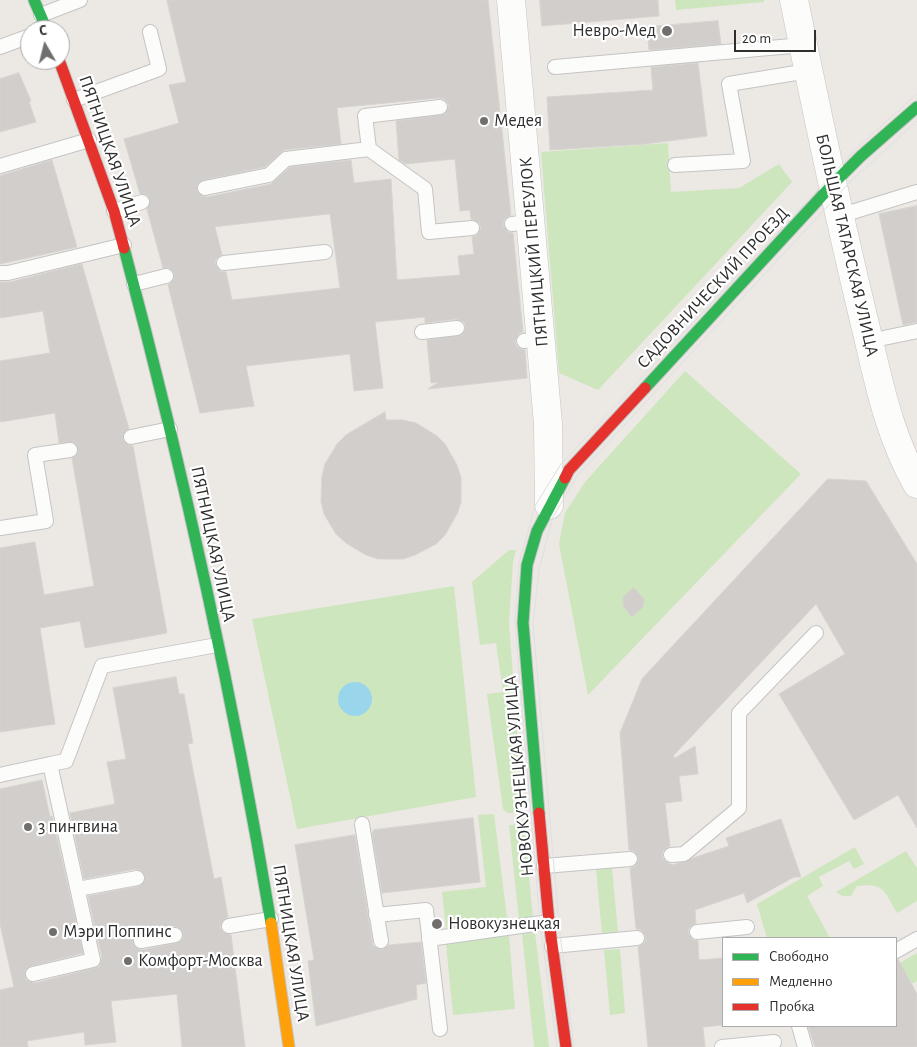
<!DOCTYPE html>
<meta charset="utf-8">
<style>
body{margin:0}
#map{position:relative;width:917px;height:1047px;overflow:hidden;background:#ece8e4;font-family:"Alegreya Sans",sans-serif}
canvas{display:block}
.legend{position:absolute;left:722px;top:937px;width:175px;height:90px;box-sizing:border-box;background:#fff;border:1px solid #ababab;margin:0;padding:6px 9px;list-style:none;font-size:15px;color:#2e2e2e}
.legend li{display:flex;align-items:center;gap:10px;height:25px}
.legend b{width:25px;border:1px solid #ababab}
.north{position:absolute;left:20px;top:20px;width:50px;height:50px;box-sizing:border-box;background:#fff;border:1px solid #ababab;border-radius:50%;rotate:352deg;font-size:14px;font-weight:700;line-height:20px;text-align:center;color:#2e2e2e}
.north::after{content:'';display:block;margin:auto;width:18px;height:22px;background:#706f6e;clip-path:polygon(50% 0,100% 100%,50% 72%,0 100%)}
.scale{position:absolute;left:734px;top:30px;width:82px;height:22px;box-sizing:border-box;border:2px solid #2e2e2e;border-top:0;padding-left:6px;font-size:15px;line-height:18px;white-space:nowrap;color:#2e2e2e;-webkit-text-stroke:4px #fff;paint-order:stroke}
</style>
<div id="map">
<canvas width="917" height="1047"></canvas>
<ul class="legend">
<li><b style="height:6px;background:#30b455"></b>Свободно</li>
<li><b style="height:6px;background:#ff9f0a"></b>Медленно</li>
<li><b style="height:6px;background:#e5322d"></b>Пробка</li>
</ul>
<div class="north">С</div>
<div class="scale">20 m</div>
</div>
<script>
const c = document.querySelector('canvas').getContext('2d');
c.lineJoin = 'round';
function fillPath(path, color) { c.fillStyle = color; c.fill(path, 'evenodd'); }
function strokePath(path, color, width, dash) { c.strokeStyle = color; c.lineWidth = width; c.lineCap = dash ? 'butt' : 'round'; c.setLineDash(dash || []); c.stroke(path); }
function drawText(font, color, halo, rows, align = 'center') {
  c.font = font + ' "Alegreya Sans",sans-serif'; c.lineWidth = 4.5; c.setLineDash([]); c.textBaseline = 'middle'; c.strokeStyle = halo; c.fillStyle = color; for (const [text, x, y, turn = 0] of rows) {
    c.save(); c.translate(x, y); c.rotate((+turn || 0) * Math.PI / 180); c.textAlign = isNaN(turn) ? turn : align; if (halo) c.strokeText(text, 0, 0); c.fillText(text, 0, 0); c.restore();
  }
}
fillPath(new Path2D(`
 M675,0H764V2L676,10Z
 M668,143L671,192L739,188L779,164L792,182L598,390L559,373L541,152Z
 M685,371L801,474L588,695L559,544L565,513L585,482Z
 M509,550H516L513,562L509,622L523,812L508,813L503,809L487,694L503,692L496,643L480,645L472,582Z
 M454,586L476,797L297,829L252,619Z
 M494,814L507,918L446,928L442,892L486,887L478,815Z
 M524,824L533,918L519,920L509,825Z
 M855,847L864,864L854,869L849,861L819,877L823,886L807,896L830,938H767L757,904Z
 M906,851L917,868V901L897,913C885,892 884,882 857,886L851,896H842L836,892Z
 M612,868L618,932L602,934L596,869Z
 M535,933L549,1047H534L522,934Z
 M509,935L515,1009L453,1015L446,944Z
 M620,949L625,1013L610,1015L604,950Z
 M917,953V981L912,984L909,979L902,983L896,972V965Z`), '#cee6be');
fillPath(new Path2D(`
 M338 699a17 17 0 1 1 34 0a17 17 0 1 1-34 0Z`), '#99d6ec');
const building = new Path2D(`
 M167,0H488L511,215L504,220L503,225L508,232L513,233L523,332L518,334L515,342L517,347L525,350L527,378L428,389L439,382L431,383L427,340L462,335L466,328L464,322L456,319L425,323V317L375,322L383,388L354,391L350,354L246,366L254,406L200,413L168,285L174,279V273L169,268H163L147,209L150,200L147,195L140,194L124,139L179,123L169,85L186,82ZM439,98L444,99L449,105L445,114L396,121L399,160L405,164L455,159L460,211L470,210L471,219L479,223L481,228L477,235L472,237L474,254L458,256L460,275L397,280L391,179L354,183L351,160L290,167L271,184L207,197L202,196L197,190V185L203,180L265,167L284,150L341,144L337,108ZM330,214L340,288L232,300L226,272L220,271L215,264L216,259L222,255L215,227Z
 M540,0H658L659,16L542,26Z
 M718,21L721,44L649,50L647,27Z
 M698,63L707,136L645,144L550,150L547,97L653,90L651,67Z
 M19,73L31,101L29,102L36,122L0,132V79Z
 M52,160L77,247L0,264V176Z
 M917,206V322L903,325L879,214Z
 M82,264L129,429L123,434V439L128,445L133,446L167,633L85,648L80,621L40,628L55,724L0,732V548L35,542L44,595L94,586L72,458L78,453L77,445L73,442L59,443L55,413L0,422V361L50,353L43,311L0,318V282H10Z
 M385,412L386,420H403L416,423L437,436L445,444L457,465L461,478V502L457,514L445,535L436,544L415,555L403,559H378L366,555L346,543L336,534L324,514L321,501L322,476L325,464L337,444L346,435Z
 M828,479L866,481L917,564V828L898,795L854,820L779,694L845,654L816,604L673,756L675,758L695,746L698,774L679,776L682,801L665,803L670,846L663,851L662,856L664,860L672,865L729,846L726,838L781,819L801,877H794L747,903L744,893L695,910L696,923L689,928L688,933L693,940L698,941L699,960L723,958V1025L703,1027L705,1047H648L638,947L645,942L646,937L641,930L636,929L630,868L635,866L639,859L634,851L629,850L620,733L642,679Z
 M634,588L644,599L643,607L632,617L623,606V597Z
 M176,677L179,694H184L193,743L188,744L214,879L221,877L228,917L223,920L220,927L223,932L231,935L245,1047H182L177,994L111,1001L116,1042L85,1045L84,1032L27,1041L28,1047H0V990L14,987L0,924V789L42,780L50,817L52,816L83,953L31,966L25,971L26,980L35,983L99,967L102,958L88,896L139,886L145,881V876L140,870L136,869L84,879L70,813L115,804L107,762L126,759L113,688ZM174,926L178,927L183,933V938L177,943L142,950L138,949L133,943V938L139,933Z
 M473,818L480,882L382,893L372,833L374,830Z
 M355,835L373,946L382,950L389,945L421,942L426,983L416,985L417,999L316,1026L308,961L314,960L295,845Z
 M898,959L917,994V1047H815L808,1026H896V960Z`);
fillPath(building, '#d1cecb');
strokePath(building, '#d7d4d0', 1);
const lane = new Path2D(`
 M41,15L80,0
 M0,47L30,36
 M555,67L803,45
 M74,100L159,69L150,32
 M369,149L365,116L440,107
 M675,165L743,161L729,84L808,71
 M0,166L89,140
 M205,188L269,175L286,159L369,149L425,189L429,232L472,228
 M114,211L142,202
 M839,216L917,192
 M512,224L531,222
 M224,263L325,252
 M0,273H8L124,245
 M134,284L166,276
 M422,332L457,328
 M524,341L541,339
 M869,341L917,331
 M131,437L170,429
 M0,528L46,521L35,455L70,450
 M0,775L50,764
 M362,824L381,941
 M671,855L684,854L739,808V713L816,633
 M544,866L630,859
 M78,889L137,878
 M376,915L426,910L440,1029
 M229,926L271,919
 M697,932L747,927
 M429,939L549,922
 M141,941L175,935
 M552,946L637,938
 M896,951L917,939
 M33,974L93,960L50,764L66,761L102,666L217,645
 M799,1026L805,1047
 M722,1047L774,1042`);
const street = new Path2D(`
 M511,0L548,424L549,505
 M794,0C815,104 837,208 862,312C877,372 886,430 917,484`);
const fast = new Path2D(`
 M34,0L47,30
 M124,248C183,470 233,696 271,923
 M645,388L832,185L861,156L917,107
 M539,813L523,623L527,565L537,531L565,478`);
const slow = new Path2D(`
 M271,923L289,1047`);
const jam = new Path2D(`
 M59,60L114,211L124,248
 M565,478L569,470L645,388
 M539,813L549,922L566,1047`);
strokePath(lane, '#c5c4c5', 16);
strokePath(street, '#c5c4c5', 29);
strokePath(fast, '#c5c4c5', 13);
strokePath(slow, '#c5c4c5', 13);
strokePath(jam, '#c5c4c5', 13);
strokePath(lane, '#fcfcfb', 14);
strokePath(street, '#fcfcfb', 28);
strokePath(fast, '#30b455', 11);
strokePath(slow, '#ff9f0a', 11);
strokePath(jam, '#e5322d', 11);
strokePath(new Path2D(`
 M557,1047L540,923L515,622L519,563L535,506L561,464L860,145L917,94
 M574,1047L559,925L533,624L539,569L553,517L577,476L849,183L917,121`), '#dfdfe1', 1);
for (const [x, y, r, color] of [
 [667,31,6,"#706f6e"],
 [484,121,5,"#706f6e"],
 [28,827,5,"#706f6e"],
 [437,924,6,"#706f6e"],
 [53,932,5,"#706f6e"],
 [128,961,5,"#706f6e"]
]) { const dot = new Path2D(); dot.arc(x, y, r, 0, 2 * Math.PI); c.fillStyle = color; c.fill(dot); strokePath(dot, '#fff', 2); }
drawText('18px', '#2e2e2e', '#fff', [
 ["Невро-Мед",656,31,"right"],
 ["Медея",494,121],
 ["3 пингвина",38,827],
 ["Новокузнецкая",448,924],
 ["Мэри Поппинс",63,932],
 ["Комфорт-Москва",138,961]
], 'left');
drawText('18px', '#2e2e2e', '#fff', [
 ["ПЯТНИЦКАЯ УЛИЦА",110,151,71],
 ["БОЛЬШАЯ ТАТАРСКАЯ УЛИЦА",847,245,77],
 ["ПЯТНИЦКИЙ ПЕРЕУЛОК",534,252,-95],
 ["САДОВНИЧЕСКИЙ ПРОЕЗД",713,288,-47],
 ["ПЯТНИЦКАЯ УЛИЦА",213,544,78],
 ["НОВОКУЗНЕЦКАЯ УЛИЦА",519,776,-95],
 ["ПЯТНИЦКАЯ УЛИЦА",291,943,81]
]);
</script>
